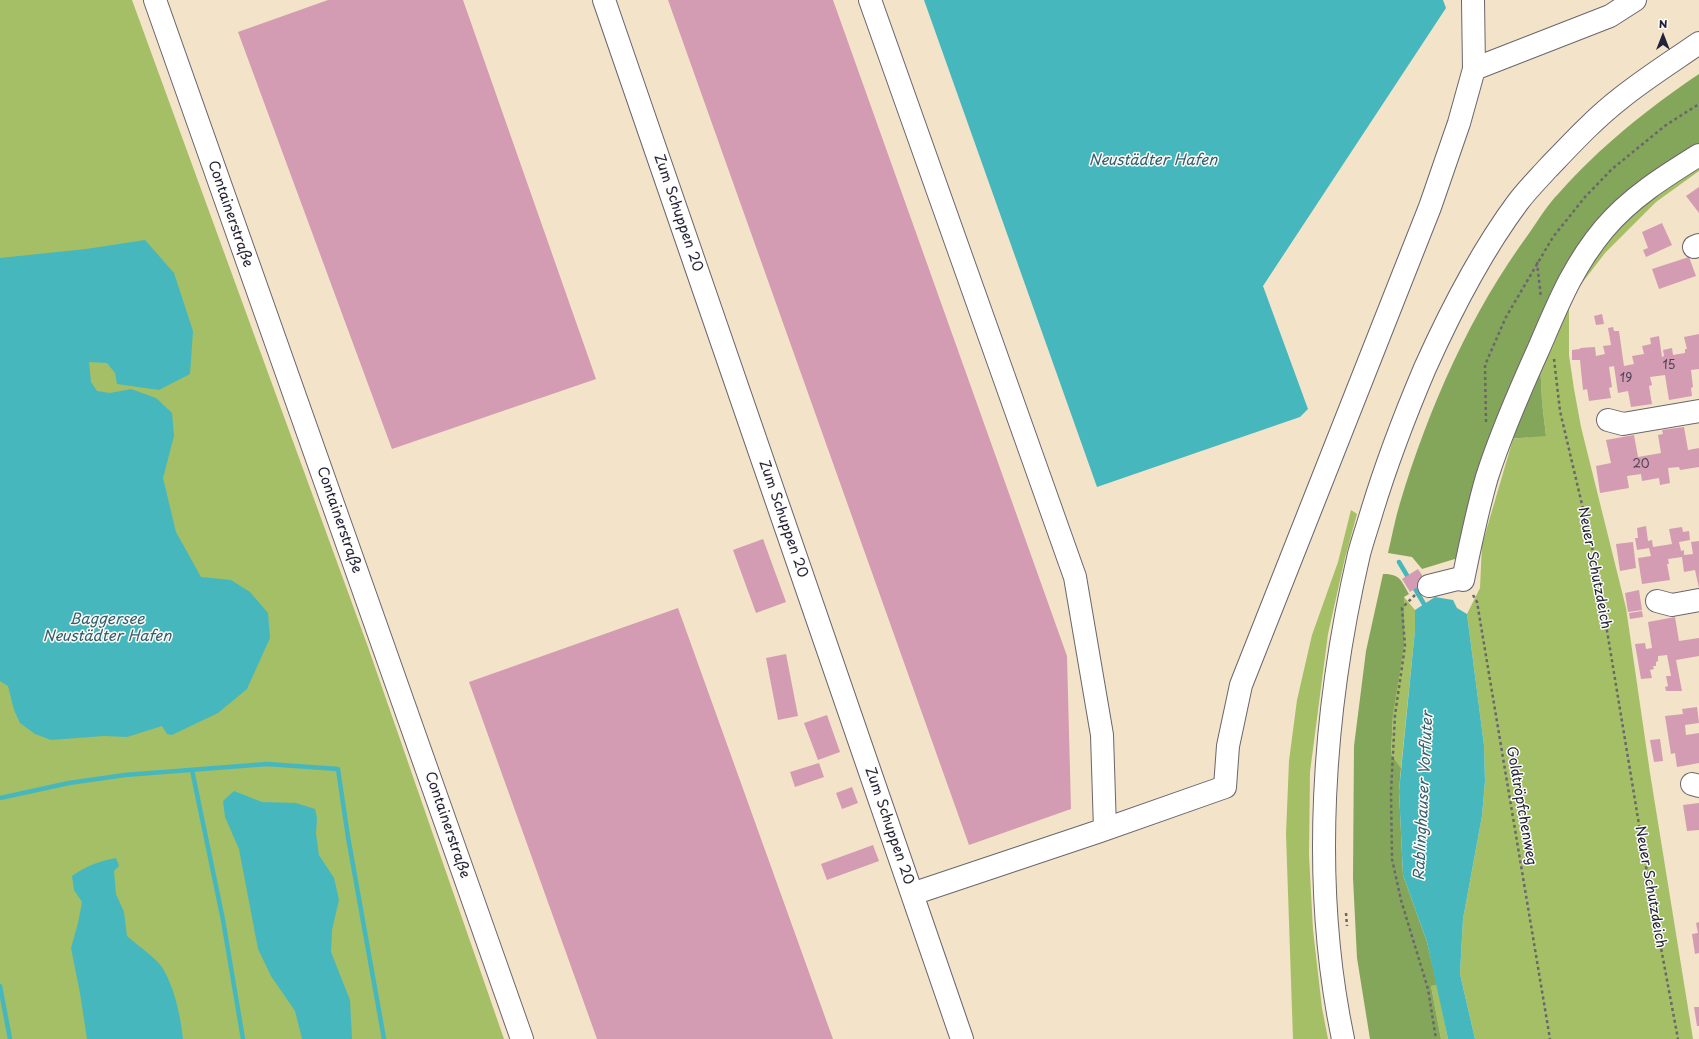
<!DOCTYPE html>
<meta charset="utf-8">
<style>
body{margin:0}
#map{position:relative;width:1699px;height:1039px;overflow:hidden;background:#f3e3c8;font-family:"Playpen Sans",sans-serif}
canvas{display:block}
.north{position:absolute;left:1643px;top:16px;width:40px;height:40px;-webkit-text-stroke:3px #fdfcf7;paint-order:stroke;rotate:0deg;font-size:11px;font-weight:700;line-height:16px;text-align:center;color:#22223b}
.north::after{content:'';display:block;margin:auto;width:14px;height:18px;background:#22223b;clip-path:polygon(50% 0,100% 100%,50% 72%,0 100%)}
</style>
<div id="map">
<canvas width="1699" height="1039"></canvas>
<div class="north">N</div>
</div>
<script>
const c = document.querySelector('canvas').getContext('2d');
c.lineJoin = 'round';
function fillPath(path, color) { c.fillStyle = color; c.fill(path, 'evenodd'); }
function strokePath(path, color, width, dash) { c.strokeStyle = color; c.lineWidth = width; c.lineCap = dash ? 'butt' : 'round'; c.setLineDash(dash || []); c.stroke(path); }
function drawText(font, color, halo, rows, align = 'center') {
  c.font = font + ' "Playpen Sans",sans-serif'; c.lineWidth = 3; c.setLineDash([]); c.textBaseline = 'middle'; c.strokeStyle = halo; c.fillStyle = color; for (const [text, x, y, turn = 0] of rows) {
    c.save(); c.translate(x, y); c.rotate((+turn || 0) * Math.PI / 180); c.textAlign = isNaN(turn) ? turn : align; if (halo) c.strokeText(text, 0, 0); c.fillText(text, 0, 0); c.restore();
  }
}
fillPath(new Path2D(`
 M0,0H132L368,647L504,1039H0Z
 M1699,161V171L1656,202L1605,253L1569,300V355L1574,389L1581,427L1626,608L1650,773L1693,1039H1475L1460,974L1463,919L1482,816L1485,781L1484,745L1467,614L1480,588L1482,545L1513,439L1546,435L1542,402L1540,361L1561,317L1568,296L1582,264L1611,227L1635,203Z
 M1351,510L1357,514L1345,558L1328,634L1310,772L1309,855L1313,930L1322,1008L1328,1039H1293L1286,834L1289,761L1297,700L1312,635L1338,562Z
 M1404,597L1415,610V630L1401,768L1391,754L1393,714Z
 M1437,985L1448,1039H1441L1431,986Z`), '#a4bf65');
fillPath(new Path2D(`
 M1699,74V146L1593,230L1540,361L1542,402L1546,436L1495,440L1458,558L1422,569L1412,557L1388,553C1392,536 1395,519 1400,503C1429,407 1471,312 1530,232C1539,219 1548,204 1559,193C1601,146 1647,109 1699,74Z
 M1383,574C1400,574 1401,580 1409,594L1404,597V645L1393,714L1391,754L1401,768L1399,791L1403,875L1427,942L1437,985L1431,986L1441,1039H1370L1357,958L1353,878L1354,746L1366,651Z`), '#83a65a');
fillPath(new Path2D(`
 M924,0H1443L1446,8L1263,286L1308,409L1300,417L1097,487Z
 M145,240L174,273L193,331L190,374L159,390L117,384L115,373L107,363L89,362L91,382L97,391L110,393L131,389L156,398L172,413L174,436L163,478L176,532L201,577L231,580L250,592L268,613L270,638L247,689L218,713L172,735L167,734L162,726L127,737L104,736L51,740L35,734L20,723L14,710L8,686L0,681V258L86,249Z
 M1435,597L1453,600L1457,608L1467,614L1484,745L1485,781L1482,816L1463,919L1460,974L1475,1039H1448L1427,942L1403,875L1399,791L1415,630V610Z
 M234,791L262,802L296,803L315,809L317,818L316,834L319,855L334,878L339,900L332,930L331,952L350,1000L352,1039H302L295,1011L271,976L258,949L239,849L225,817L223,801Z
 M116,858L119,866L114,871L116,894L124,912L127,936C137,945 155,957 162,967C174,986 181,1017 183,1039H87L80,993L71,948L78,923L82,902L74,890L72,876C86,866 99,861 116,858Z`), '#47b7be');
strokePath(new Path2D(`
 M1399,562L1427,609
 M192,770L223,920L243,1039
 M0,798L69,783L125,775L267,764L338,769L348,837L384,1039
 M0,986L10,1039`), '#47b7be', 4.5);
fillPath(new Path2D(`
 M328,0H463L596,379L392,449L238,32Z
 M668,0H833L1067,656L1071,809L969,845Z
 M1699,187V213L1686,196Z
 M1662,223L1672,245L1646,257L1643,250L1648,248L1642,232Z
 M1689,257L1696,276L1659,289L1652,269Z
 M1602,314L1604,324L1596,325L1594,316Z
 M1613,327L1614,331H1619L1624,366L1634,364L1632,356L1644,354L1642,346L1651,344L1650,338L1659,336L1662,357L1664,356L1663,350L1672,348L1673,355L1685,353V349H1687L1684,337L1699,334V369L1691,370L1693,387L1691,388L1692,396L1669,400L1665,375L1650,377L1652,385L1649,386L1652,404L1631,407L1628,391L1618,393L1614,366L1609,367L1612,387L1609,388L1611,398L1589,401L1587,389L1583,390L1580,360H1572V350L1580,349V348L1595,347L1596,356L1605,354L1603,346L1611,345L1608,328Z
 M1684,427L1688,450L1699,448V467L1680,470L1679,467L1668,468L1670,483L1660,485L1659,478L1642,481L1641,474L1627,476L1629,488L1600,493L1596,466L1611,463L1606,440L1634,435L1638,457L1661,453L1658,435L1663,434L1662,430Z
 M1646,526L1648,541L1652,540L1653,547L1672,544L1669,529L1682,527L1683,532L1689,531L1690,540L1679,542L1681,551L1684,550V555L1693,554L1691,542L1699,541V588L1695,570L1684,572L1682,557L1668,559L1669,564H1667L1670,580L1642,584L1638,558L1651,556L1649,548L1637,550L1635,538H1638L1637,528Z
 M763,539L786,602L756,613L733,550Z
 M1633,542L1636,568L1620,571L1616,544Z
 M1418,569L1426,581L1410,592L1402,579Z
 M1639,590L1642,610L1628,612L1625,593Z
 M678,608L829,1028L833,1039H597L469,682Z
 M1642,611L1643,617L1630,619L1629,613Z
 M1675,617L1679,641L1699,638V656L1676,660L1682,691H1666L1665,687L1668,686L1666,676H1671L1667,655L1658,656V661L1656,662V666H1653L1654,669L1650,670L1652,678L1641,679L1635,644L1645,643L1646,649L1652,648L1648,622Z
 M786,654L798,716L778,720L766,658Z
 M1697,707L1699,723L1685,725L1686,735L1699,733V763L1677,767L1675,753L1671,754L1665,716L1683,714L1682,709Z
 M827,715L840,752L818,760L804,723Z
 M1660,739L1663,761L1654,762L1650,740Z
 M819,763L824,777L795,787L790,772Z
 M852,787L858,803L842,809L836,793Z
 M1699,803V830L1687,831L1683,805Z
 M873,845L879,861L827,880L821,864Z
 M1699,922V953L1695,954L1692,934L1698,933L1696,923Z
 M1694,1007H1699V1026H1697Z`), '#d39cb2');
const minor = new Path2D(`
 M155,0L522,1039
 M604,0L962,1039
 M870,0L1075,577L1102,735L1105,829
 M1473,0L1474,69
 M1694,247L1699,245
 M1608,420L1623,424L1699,411
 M1429,586L1457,579L1463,580C1470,546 1477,511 1487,477C1501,433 1520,390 1539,348C1558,304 1573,266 1604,229C1630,198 1665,176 1699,155
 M1657,601L1672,605L1699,600
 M1692,784L1699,786
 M912,894L1100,831L1225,787L1228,746L1241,685L1430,207L1459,123L1474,69L1610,16L1635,0
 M1343,1039C1310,882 1323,709 1359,554C1363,539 1368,525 1372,511C1387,462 1405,415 1425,368C1451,310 1480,253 1518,202C1527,190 1538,179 1548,168C1571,144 1594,119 1621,98C1646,78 1673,61 1699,43`);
strokePath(minor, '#6b666c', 24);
strokePath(new Path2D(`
 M1537,262L1541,298
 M1554,359L1560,411L1596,564L1647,873L1678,1039
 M1486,422L1485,365L1506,317L1553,237L1585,197L1612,169L1666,125L1699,104
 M1415,595L1402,608L1405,646L1395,715L1391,792L1392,859L1401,900L1428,989L1436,1039
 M1473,595L1477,602L1550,1039
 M1346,913L1347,926`), '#6b666c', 2.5, [3, 3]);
strokePath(minor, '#fff', 22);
drawText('12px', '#4e4059', null, [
 ["15",1669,366],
 ["19",1626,379],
 ["20",1641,465]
]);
drawText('14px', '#22223b', '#fdfcf7', [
 ["Zum Schuppen 20",678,213,71],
 ["Containerstraße",230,214,71],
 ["Zum Schuppen 20",783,519,71],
 ["Containerstraße",339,520,71],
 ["Neuer Schutzdeich",1594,568,79],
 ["Goldtröpfchenweg",1521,806,80],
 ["Containerstraße",447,825,71],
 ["Zum Schuppen 20",889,826,71],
 ["Neuer Schutzdeich",1650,887,80]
]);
drawText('italic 15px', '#315e6f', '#fdfcf7', [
 ["Neustädter Hafen",1153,161],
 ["Baggersee",107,620],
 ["Neustädter Hafen",107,637],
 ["Rablinghauser Vorfluter",1424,796,-87]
]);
</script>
